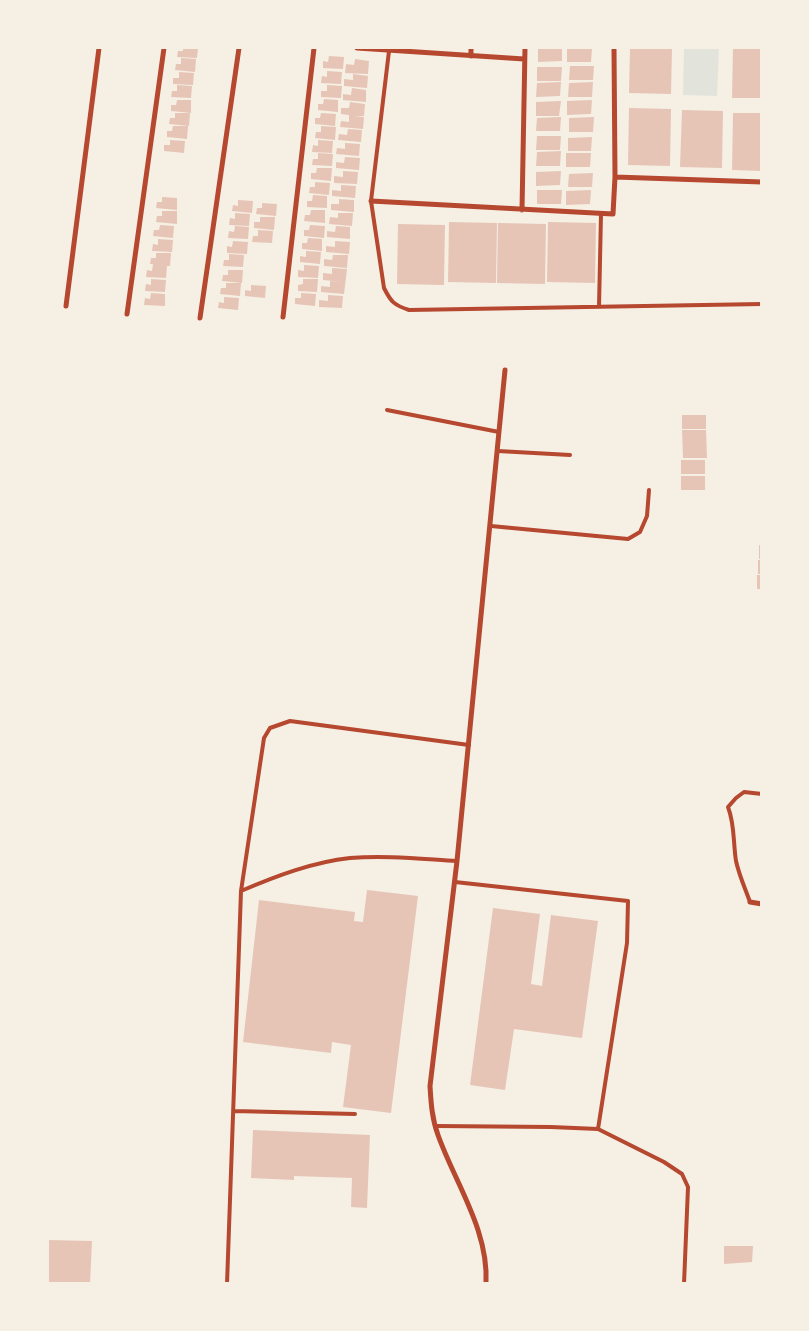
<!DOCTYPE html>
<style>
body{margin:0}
#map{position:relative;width:809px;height:1331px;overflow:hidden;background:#f6efe4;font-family:Commissioner,sans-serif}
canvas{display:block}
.frame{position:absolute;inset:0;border:49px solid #f6efe4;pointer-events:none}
</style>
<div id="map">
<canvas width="809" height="1331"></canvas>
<div class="frame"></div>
</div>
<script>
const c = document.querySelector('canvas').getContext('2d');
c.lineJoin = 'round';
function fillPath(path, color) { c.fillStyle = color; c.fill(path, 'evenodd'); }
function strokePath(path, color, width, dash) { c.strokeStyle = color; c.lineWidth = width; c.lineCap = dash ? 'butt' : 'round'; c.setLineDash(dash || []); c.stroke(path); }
fillPath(new Path2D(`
 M684,48H719L717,96L683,95Z`), '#e2e4dc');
fillPath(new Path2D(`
 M183,48H198L197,58L177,57L178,51H183Z
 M538,48H562V61L538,62Z
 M567,48H592L591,62H567Z
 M630,48H672L671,94L629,93Z
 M733,48H762V98H732Z
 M329,56L344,57L343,69L323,68V61L328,62Z
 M181,58L196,59L195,72L175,70L176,64H181Z
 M355,59L369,61L368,74L345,73L346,64L354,65Z
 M570,66H594L593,80H569Z
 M537,67H562L561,81H537Z
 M327,71L342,72L341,84L321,83L322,76L327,77Z
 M179,72L194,73L193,85L173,84V78H179Z
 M353,74L368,76L367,88L344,86V79L353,80Z
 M561,82L560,96L536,97L537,83Z
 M593,82L592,97H568L569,83Z
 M177,85L192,86L191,98L171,97L172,91H177Z
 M327,85L342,86L341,98L321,97V91H327Z
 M352,88L366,90V102L343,100V94L351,95Z
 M324,99L338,100V112L318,110V104H323Z
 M177,100H191V113L171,111V105H176Z
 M592,100L591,114L567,115V101Z
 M561,101L559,116H536V102Z
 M350,102L365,104L364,116H354L364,117L363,129L340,127L341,121L349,122V115L341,114V108H349Z
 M629,108L671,109L670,166L628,165Z
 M682,110L723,111L722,168L680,167Z
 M175,113H190L189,126L169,124L170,118H175Z
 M321,113L336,114L335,126L315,124V118H320Z
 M733,113H762V171L732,170Z
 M561,117L560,131H536L537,118Z
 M594,117L593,132H569V118Z
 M173,126H188L187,139L167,137V131H172Z
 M321,126L336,127L335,140L315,138L316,132H321Z
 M348,129L362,130L361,142L338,140L339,134L347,135Z
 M537,136H561L560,150H536Z
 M592,137L591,151H568V138Z
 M170,140L185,141L184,153L164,151V145H170Z
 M318,140L333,141L332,153L312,152L313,145L318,146Z
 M345,143L360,144L359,156L336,154L337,148L345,149Z
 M561,151L560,166H536L537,152Z
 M318,153L333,154L332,166L312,165L313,159H318Z
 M566,153H591L590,167H566Z
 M345,157L360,158L359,170L336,168V162L344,163Z
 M317,168H332L331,181L311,179V173H316Z
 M343,171L358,172L357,184L334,183V176L343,177Z
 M561,171L560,185L536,186V172Z
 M593,173L592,187H568L569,174Z
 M315,182L330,183L329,195L309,193L310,187H315Z
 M341,185L356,186L355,198L332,196V190L341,191Z
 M537,190H562L561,204H537Z
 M591,190L590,204L566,205V191Z
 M313,195L327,196V208L307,207V201H312Z
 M162,197L177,198V210L156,208L157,202H162Z
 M339,199L354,200V212L331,210V204H339Z
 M238,200L253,201L252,213L232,211L233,205L238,206Z
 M262,203L277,204L276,216L256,214L257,208H262Z
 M311,210H325V223L304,221L305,215H310Z
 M162,211H177V224L156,222L157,216H162Z
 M235,213L250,214L249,226L229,225L230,218L235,219Z
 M338,213H353L352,226L329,224L330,217L338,218Z
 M260,217H275L274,230L254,228V222H260Z
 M449,222L497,223L496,283L448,282Z
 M548,222L596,223L595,283L547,282Z
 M498,223L546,224L545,284L497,283Z
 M398,224L445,225L444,285L397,284Z
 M160,225L174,226L173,238L153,236L154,230H159Z
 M310,225L325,226L324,238L304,236V230H309Z
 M235,226L249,227L248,239L228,238L229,231L234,232Z
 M336,226L350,227V239L327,237V231L335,232Z
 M258,230L273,231L272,243L252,242L253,236H258Z
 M308,238L322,239V251L302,249V243H307Z
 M158,239L173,240L172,252L152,251L153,244L158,245Z
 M233,241L248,242L247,254L227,253V246L232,247Z
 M335,241L350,242L349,254L326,252V246L335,247Z
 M306,251L321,252L320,264L300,262V256L306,257Z
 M156,253H171L170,266H167L166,278L146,277L147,270L152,271L153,264H150L151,258H156Z
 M229,254L244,255L243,267L223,266L224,260H229Z
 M333,255H348L347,268L324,266V259L332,260Z
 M304,265L319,266L318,278L298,277V270L304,271Z
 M332,268L347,269L344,294L321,292V286L330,287V281L343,282L323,280V273L332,274Z
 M228,270H243L242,283L222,281L223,275H228Z
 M151,279L166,280L165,292L145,291L146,284L151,285Z
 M303,279H318L317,292L298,291V285L303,284Z
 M226,283H241L240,296L220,294L221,288H226Z
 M251,285L266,286L265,298L245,296V290L251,291Z
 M151,293L165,294V306L144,305L145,298L150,299Z
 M301,293L316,294L315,306L295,304V298H301Z
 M328,295L343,296L342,308L319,307V300L328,301Z
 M224,297L239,298L238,310L218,308L219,302L224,303Z
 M682,415H706V429H682Z
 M682,430H706L707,458H683Z
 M681,460H705V474H681Z
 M681,476H705V490H681Z
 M759,545H762V559H759Z
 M758,560H762V574H758Z
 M757,575H762V589H757Z
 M367,890L418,896L391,1113L343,1107L351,1045L332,1042L331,1053L243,1042L259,900L355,912L354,921L363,922Z
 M493,908L540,914L531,984L542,986L551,915L598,921L582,1038L514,1029L505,1090L470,1085Z
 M253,1130L370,1135L367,1208L351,1207L352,1178L294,1176V1180L251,1178Z
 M48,1240L92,1241L90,1284H48Z
 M724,1246H753L752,1262L724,1264Z`), '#e6c5b7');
strokePath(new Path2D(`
 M389,51L371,201L384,288C391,302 394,305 409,310L762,304
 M599,307L601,214
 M387,410L499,432
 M498,451L570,455
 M491,526L628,539L640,532L647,516L649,490
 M455,882L628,901L627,943L598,1129
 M241,891C276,876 313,862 350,858C386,855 422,859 457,861
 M750,902C745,888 739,875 736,861C733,842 735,825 728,807L736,798L744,792L762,794
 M234,1111L355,1114
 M436,1126L551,1127L598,1129L664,1162L682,1174L688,1187L684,1284
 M227,1284L241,891L264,738L270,728L290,721L469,745`), '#b5482f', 4);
strokePath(new Path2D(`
 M357,48L524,59
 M471,48V56
 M615,177L762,182
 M371,201L613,214L615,177L614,48
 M522,210L525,48
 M66,306L99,48
 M127,314L164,48
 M283,317L314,48
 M200,318L239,48
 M750,902L762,904
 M486,1284C489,1230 455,1183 438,1135C432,1119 431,1103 430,1086L457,861L505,370`), '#b5482f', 5);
</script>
